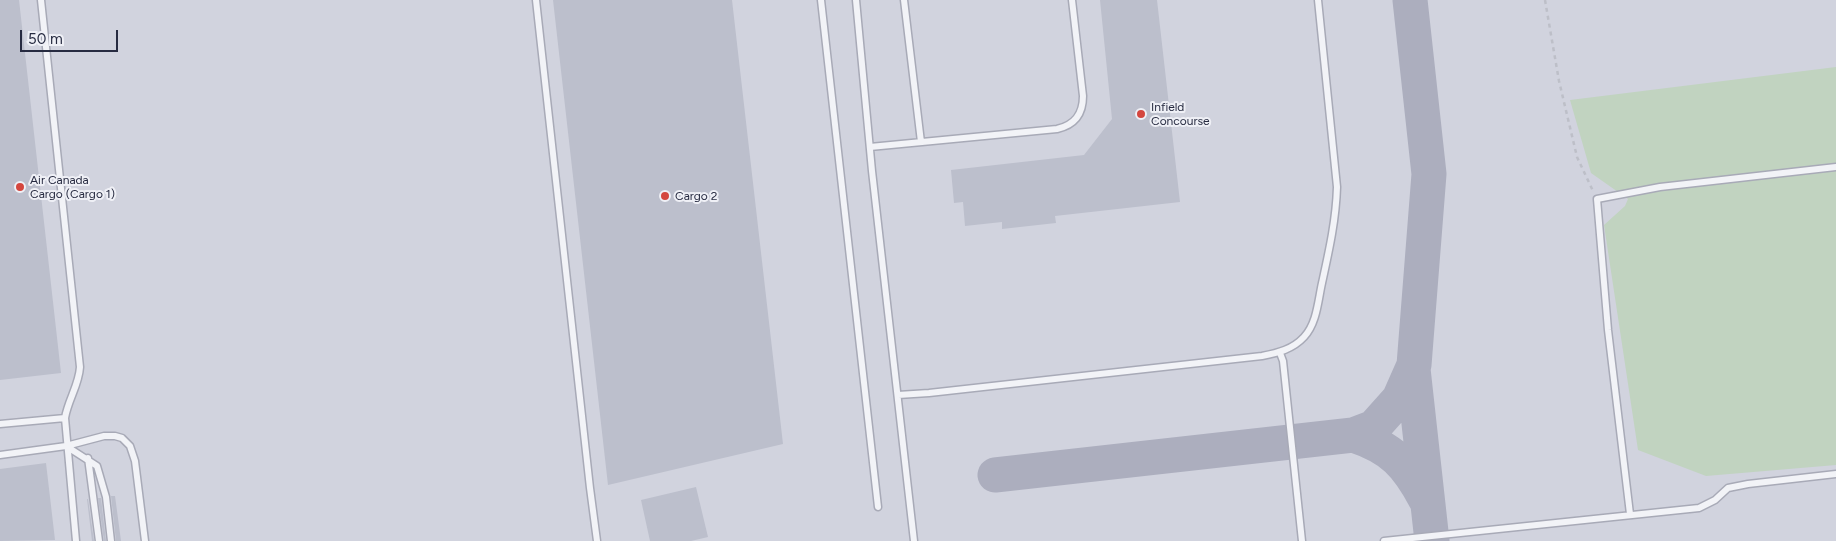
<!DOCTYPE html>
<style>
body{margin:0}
#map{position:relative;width:1836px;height:541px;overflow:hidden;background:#dfe1e9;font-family:Figtree,sans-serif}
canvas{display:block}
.scale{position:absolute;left:20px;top:30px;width:98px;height:22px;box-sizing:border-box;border:2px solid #272b41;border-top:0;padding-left:6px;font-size:15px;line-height:18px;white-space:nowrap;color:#272b41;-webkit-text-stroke:4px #eff0f6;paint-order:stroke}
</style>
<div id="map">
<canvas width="1836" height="541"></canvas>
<div class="scale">50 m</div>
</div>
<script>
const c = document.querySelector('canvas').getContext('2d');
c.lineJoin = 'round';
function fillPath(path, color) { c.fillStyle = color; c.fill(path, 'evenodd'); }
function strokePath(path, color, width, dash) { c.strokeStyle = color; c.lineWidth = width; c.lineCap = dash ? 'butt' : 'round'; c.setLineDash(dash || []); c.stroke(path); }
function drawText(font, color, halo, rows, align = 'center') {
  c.font = font + ' Figtree,sans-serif'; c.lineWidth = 4; c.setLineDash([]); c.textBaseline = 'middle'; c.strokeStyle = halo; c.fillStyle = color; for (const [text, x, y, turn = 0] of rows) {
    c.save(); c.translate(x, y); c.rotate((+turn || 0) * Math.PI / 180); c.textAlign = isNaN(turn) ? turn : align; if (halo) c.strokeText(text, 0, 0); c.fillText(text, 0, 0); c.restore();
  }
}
fillPath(new Path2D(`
 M0,0H1836V541H0Z`), '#d1d3de');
fillPath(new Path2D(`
 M1836,67V465L1706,476L1638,450L1604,225L1625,206L1628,199L1591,173L1570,100Z`), '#c1d3c0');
strokePath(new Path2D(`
 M1413,369L1432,541
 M1353,435C1392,448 1407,464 1426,500
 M995,475L1353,435L1374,427L1399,399L1414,365L1429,174L1410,0`), '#acaebe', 35);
fillPath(new Path2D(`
 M0,0H19L61,373L0,380Z
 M553,0H732L783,444L608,485Z
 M1100,0H1157L1180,202L1055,216L1056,223L1002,229V222L965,226L963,202L954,203L951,170L1084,155L1112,119Z
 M46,463L55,540L0,541V469Z
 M696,487L708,537L691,541H650L641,500Z
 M111,496H115L121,541H116Z
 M98,498H101L106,541H104Z
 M87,499H88L94,541H92Z`), '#bcbfcc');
const service = new Path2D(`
 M41,0L80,367C79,385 68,400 65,418L76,541
 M536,0L590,488L597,541
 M821,0L878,507
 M856,0L872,171L914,541
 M904,0L921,142
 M870,147L1057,129C1075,125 1083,114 1083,96L1072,0
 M1280,353L1283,361L1302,541
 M898,395L929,393L1262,356C1278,353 1293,349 1304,337C1317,323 1318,301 1322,283C1329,251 1336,220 1337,187L1318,0
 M0,424L65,418
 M66,446L97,466L106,497L111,541
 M0,455L66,446L104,436H115L122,438L130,446L135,461L145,541
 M88,458L99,541
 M1630,514L1608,330L1597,199L1660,187L1836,167
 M1384,541L1699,508L1715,500L1728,488L1748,484L1836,474`);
strokePath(service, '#a8aab7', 9);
strokePath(new Path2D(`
 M1545,0L1559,81L1577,157L1593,191`), '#bdbfc8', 2.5, [4, 4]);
strokePath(service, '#f2f3f7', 6);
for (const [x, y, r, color] of [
 [1141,114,5,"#d4463e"],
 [20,187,5,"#d4463e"],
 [665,196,5,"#d4463e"]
]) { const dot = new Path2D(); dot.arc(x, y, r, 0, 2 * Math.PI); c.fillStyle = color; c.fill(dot); strokePath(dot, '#eff0f6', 2); }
drawText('12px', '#272b41', '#eff0f6', [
 ["Infield",1151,107],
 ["Concourse",1151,121],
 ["Air Canada",30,180],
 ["Cargo (Cargo 1)",30,194],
 ["Cargo 2",675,196]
], 'left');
</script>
